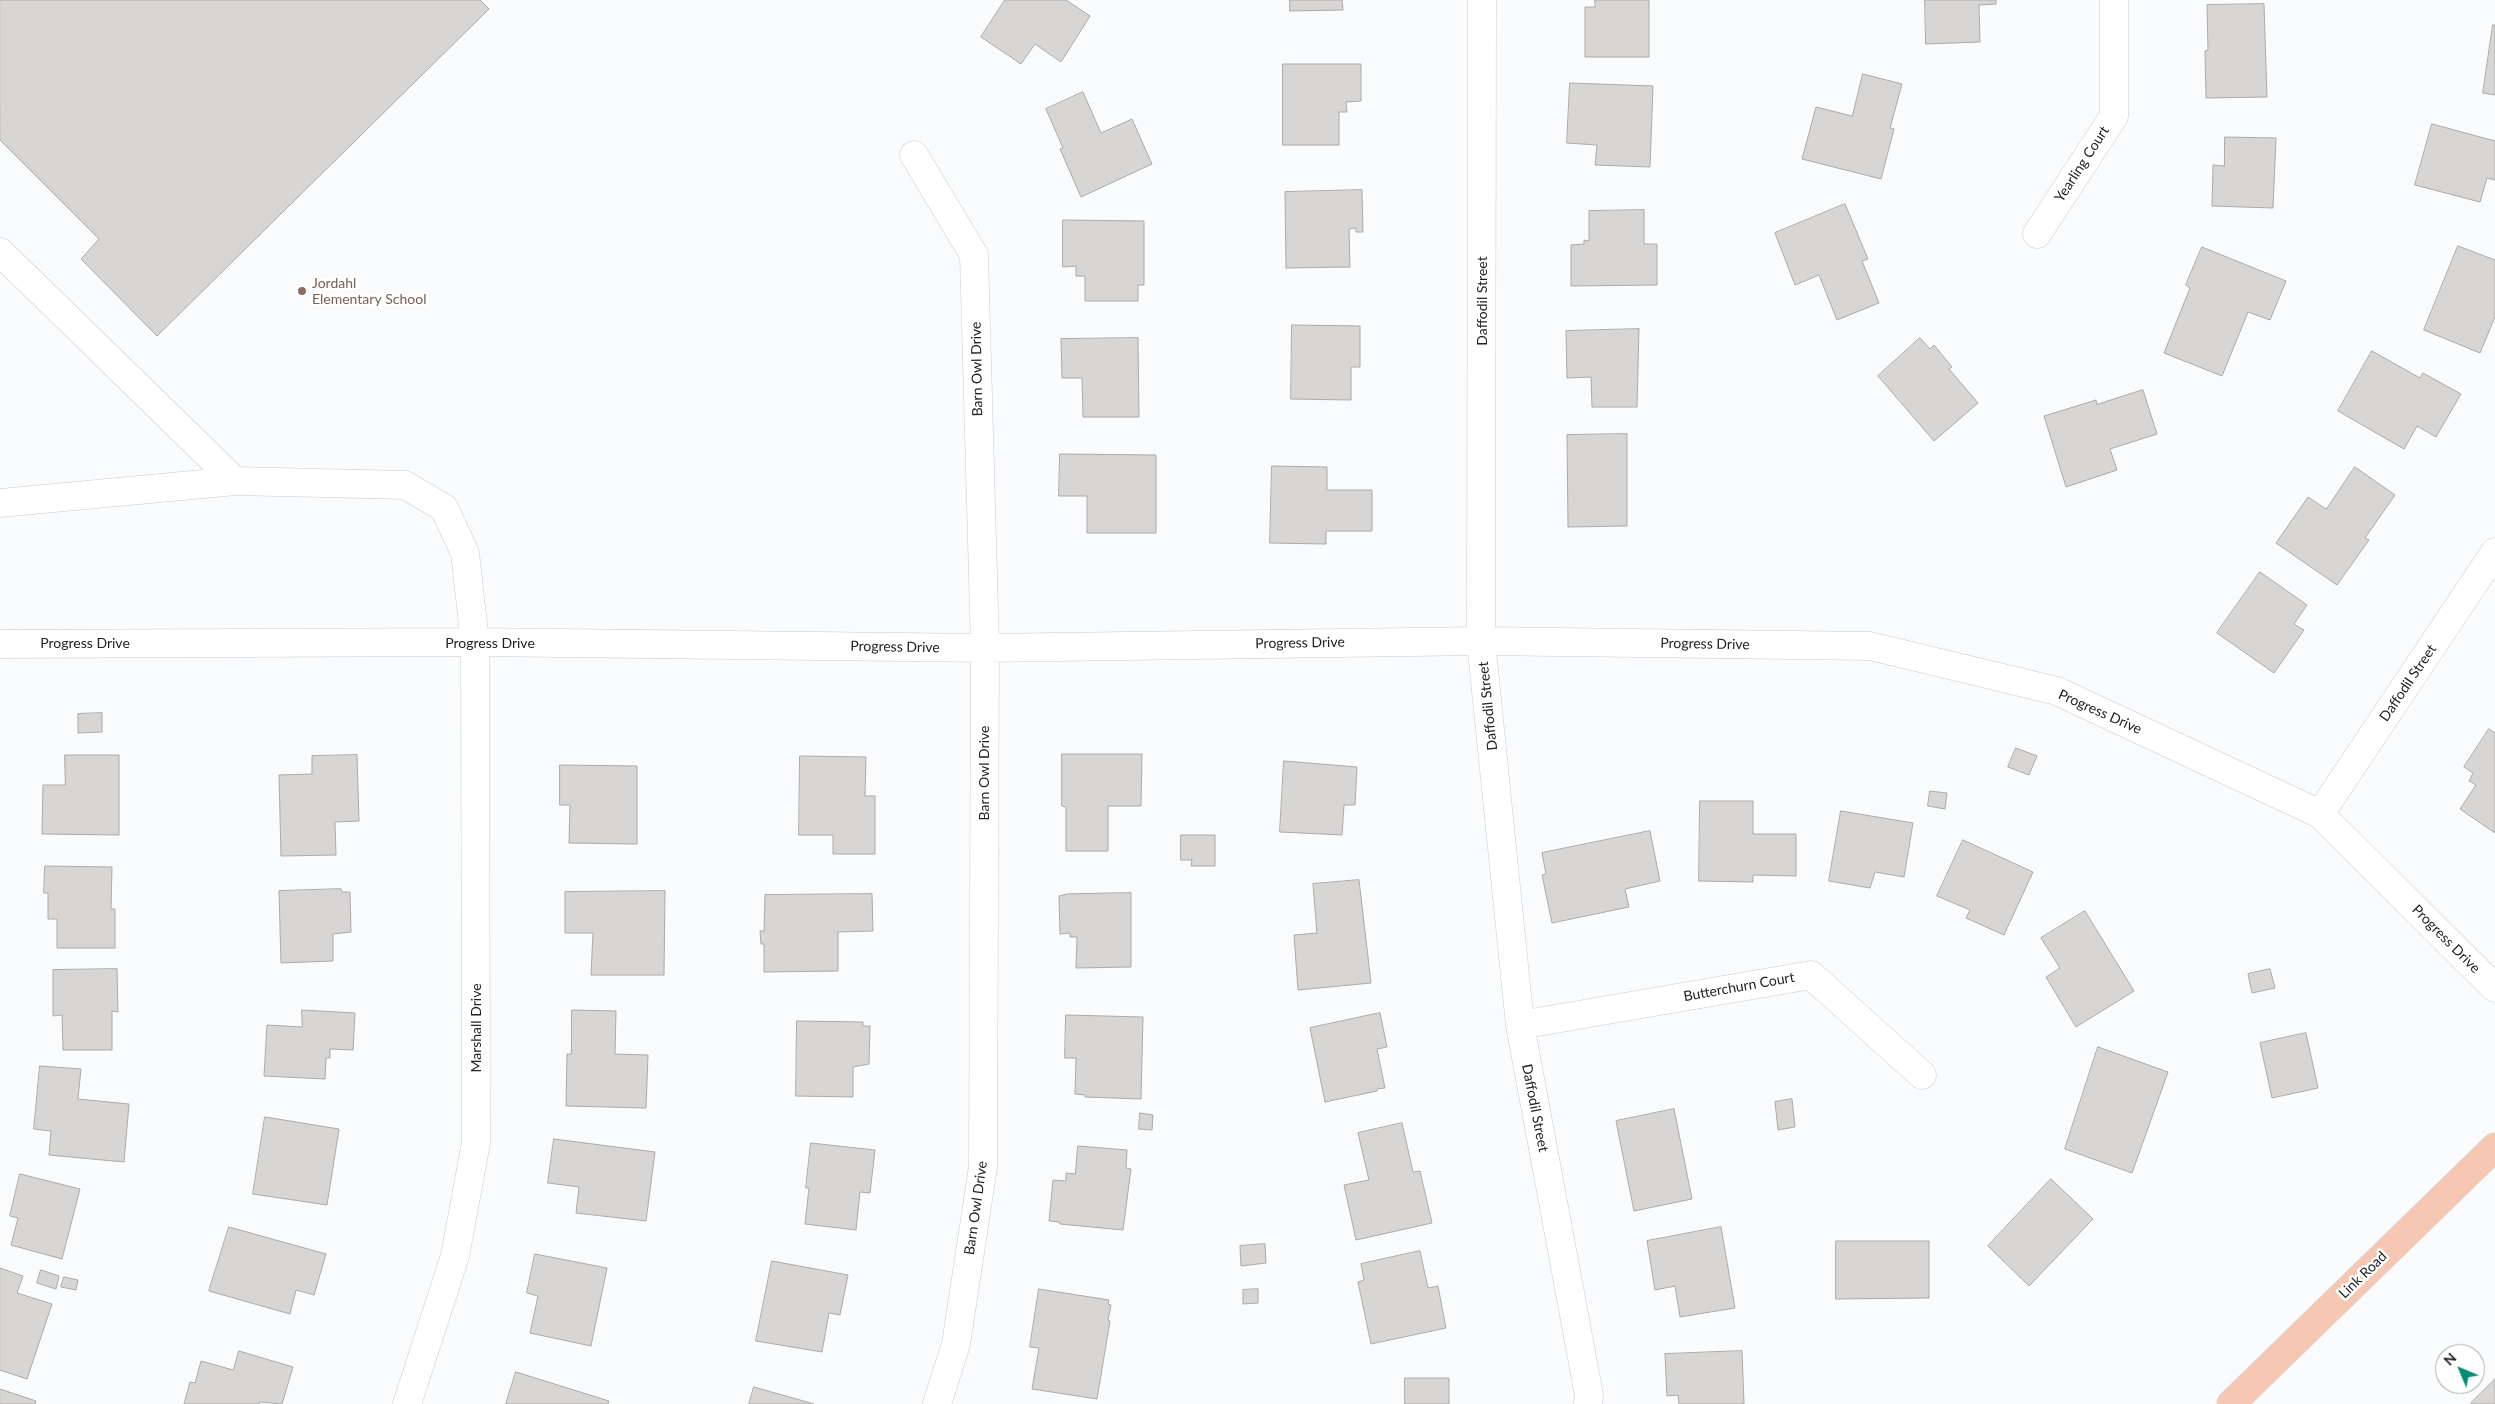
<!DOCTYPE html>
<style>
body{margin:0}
#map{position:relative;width:2495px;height:1404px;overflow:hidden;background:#fafbfc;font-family:Lato,sans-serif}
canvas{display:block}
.north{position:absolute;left:2435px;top:1344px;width:50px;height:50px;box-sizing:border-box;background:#fff;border:1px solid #a6a7a7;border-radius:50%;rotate:315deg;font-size:14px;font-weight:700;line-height:20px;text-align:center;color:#212222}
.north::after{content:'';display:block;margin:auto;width:18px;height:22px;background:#018c74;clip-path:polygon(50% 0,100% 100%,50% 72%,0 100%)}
</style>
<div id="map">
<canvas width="2495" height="1404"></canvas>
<div class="north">N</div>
</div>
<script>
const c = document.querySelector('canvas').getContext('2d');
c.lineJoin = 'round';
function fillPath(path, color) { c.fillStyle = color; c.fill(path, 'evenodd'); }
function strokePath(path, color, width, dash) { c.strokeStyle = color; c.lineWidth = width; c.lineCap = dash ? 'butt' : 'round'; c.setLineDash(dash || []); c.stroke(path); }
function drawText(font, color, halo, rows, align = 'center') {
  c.font = font + ' Lato,sans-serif'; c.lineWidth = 5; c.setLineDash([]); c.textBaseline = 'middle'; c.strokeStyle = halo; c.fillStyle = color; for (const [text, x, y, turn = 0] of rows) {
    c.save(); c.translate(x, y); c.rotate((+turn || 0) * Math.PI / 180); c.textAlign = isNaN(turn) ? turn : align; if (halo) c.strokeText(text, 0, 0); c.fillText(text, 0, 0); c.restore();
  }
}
const building = new Path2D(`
 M0,0H480L489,9L157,336L81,259L99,239L0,140Z
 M1005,0H1066L1090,16L1061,62L1035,44L1021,64L981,37Z
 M1290,0H1342L1343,10L1290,11Z
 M1595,0H1649V57H1585V7H1595Z
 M1925,0H1996V4L1979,5L1980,42L1926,44Z
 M2264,4L2267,97L2206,98L2205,51L2208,50L2207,5Z
 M2493,25H2495V95L2483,93Z
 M1283,64H1361V101L1346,102L1347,112H1339V145H1283Z
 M1863,74L1902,84L1890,128L1894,129L1881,179L1802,159L1816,107L1852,116Z
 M1570,83L1653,86L1650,167L1595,165L1597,145L1567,143Z
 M1083,92L1101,133L1132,119L1152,164L1081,197L1060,149L1063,148L1046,109Z
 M2432,124L2495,141V180L2487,178L2480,202L2415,185Z
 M2225,137L2276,138L2273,208L2212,206L2213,165L2224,166Z
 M1362,190L1363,232H1356V228L1349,229L1350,267L1286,268L1285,192Z
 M1845,204L1868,259L1862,261L1879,303L1837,320L1819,275L1795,285L1775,233Z
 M1644,210V244H1657V285L1571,286V245L1584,244V240L1589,241V211Z
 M1063,220L1144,221V285H1138V301H1085V276H1076V266L1063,267Z
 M2458,246L2495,260V317L2480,353L2424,330Z
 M2202,247L2286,281L2270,320L2248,312L2222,376L2164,353L2190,288L2186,285Z
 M1292,325L1360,326V367H1351V400L1291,399Z
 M1639,329L1637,407H1592L1591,377L1567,378L1566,331Z
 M1138,338L1139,417H1083L1082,378H1062L1061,339Z
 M1920,338L1930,349L1934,345L1952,367L1949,369L1978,403L1934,441L1878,376Z
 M2372,351L2420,378L2423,373L2461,394L2436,437L2417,426L2404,449L2338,411Z
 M2143,390L2157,434L2110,449L2117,470L2066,487L2044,416L2096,400L2097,404Z
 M1627,434V526L1568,527L1567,435Z
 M1060,454L1156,455V533H1087V496H1059Z
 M1272,466L1327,467V490H1372V531H1326V544L1270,543Z
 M2355,467L2395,495L2365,538L2369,540L2337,585L2276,543L2308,497L2326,509Z
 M2260,572L2307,605L2294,624L2304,630L2274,673L2217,633Z
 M102,713V732L78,733V714Z
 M2489,729L2495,733V833L2460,809L2476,785L2469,781L2473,773L2464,767Z
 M2016,748L2037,756L2029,775L2008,767Z
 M1062,754H1142L1141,806H1108V851H1066V807L1062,806Z
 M65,755H119V835L42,834L43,785H65Z
 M357,755L359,821L335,822L336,855L281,856L279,775L312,774V756Z
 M800,756L866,757L865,796H875V854H833V835H799Z
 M1284,761L1357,767L1355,805H1344L1342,835L1280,832Z
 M560,765L637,766V844L569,843L570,805H560Z
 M1930,791L1947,793L1945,809L1928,806Z
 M1700,801H1753V834H1796V876L1753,875V882L1699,881Z
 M1841,811L1913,823L1904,877L1875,872L1870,888L1829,881Z
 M1650,831L1660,881L1625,889L1629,907L1552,923L1542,875L1546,874L1542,853Z
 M1181,835H1215V866H1191L1192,860H1181Z
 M1963,840L2033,872L2004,935L1966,918L1970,910L1937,896Z
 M45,866L112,867L111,909H115V948H57V919H48V893H44Z
 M1359,880L1371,983L1298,990L1294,935L1317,933L1313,884Z
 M341,889L342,892H350L351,932L333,934V961L281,963L279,891Z
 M665,891L664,975H591L593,933H565V892Z
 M1131,893V967L1076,968L1077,937H1070V933L1060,934L1059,896L1067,894Z
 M872,894L873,931L838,932V971L764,972V944H761L760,931H764L765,895Z
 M2085,911L2134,991L2076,1027L2046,977L2060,968L2041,938Z
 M117,969L118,1012L112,1011V1050H63L62,1015L53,1016V970Z
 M2270,969L2275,988L2252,993L2248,974Z
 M302,1010L355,1013L353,1050L330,1049V1058H326L325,1079L264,1076L267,1025L302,1027Z
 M572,1010L616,1011L615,1054L648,1055L646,1108L566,1106L567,1054H571Z
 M1380,1013L1387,1047L1377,1049L1385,1088L1377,1089V1091L1325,1102L1310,1028Z
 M1066,1015L1143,1017L1141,1099L1085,1097V1095L1075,1094L1076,1058H1065Z
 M797,1021L863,1022V1026H870L869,1064L853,1067V1097L796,1096Z
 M2306,1033L2318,1088L2272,1098L2260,1043Z
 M2098,1047L2168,1072L2132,1173L2065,1149Z
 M40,1066L81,1069L78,1099L129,1104L124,1162L49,1155L51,1131L34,1129Z
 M1792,1099L1795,1127L1778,1130L1775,1102Z
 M1674,1109L1692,1199L1634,1211L1616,1121Z
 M1140,1113L1153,1115L1152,1130L1139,1129Z
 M265,1117L339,1129L327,1205L253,1194Z
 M1402,1123L1413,1172L1420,1171L1432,1223L1356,1240L1344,1185L1369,1180L1358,1133Z
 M554,1139L655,1152L646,1221L576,1213L579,1187L548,1183Z
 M811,1143L875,1150L870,1193L860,1192L856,1230L805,1224L809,1188H806Z
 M1078,1146L1127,1150L1126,1168L1131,1169L1123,1230L1060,1224L1059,1222L1049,1221L1053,1180L1066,1181V1173L1075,1174Z
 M20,1174L80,1189L62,1259L11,1245L18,1218L10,1216Z
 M2051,1179L2093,1219L2029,1286L1988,1246Z
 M229,1227L326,1254L314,1295L296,1290L290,1314L209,1291Z
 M1721,1227L1735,1308L1680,1317L1675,1286L1655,1290L1647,1241Z
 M1836,1241H1929V1298L1836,1299Z
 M1265,1244L1266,1263L1241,1266L1240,1246Z
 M1420,1251L1428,1288L1438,1286L1446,1328L1371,1344L1358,1282L1364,1280L1361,1264Z
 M535,1254L607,1268L591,1346L530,1333L538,1296L527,1293Z
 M772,1261L848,1275L840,1315L829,1313L822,1352L756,1341Z
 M0,1268L23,1276L17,1293L52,1304L27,1379L0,1370Z
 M41,1270L59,1276L56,1289L37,1283Z
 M64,1277L78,1280L76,1290L61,1287Z
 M1039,1289L1109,1300L1108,1304L1111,1305L1108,1320L1110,1321L1097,1399L1032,1389L1039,1348L1030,1347Z
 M1258,1289V1303L1243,1304V1290Z
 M239,1351L293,1367L282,1404L259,1402V1404H184L190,1382L195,1383L201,1361L233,1370Z
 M1742,1351L1744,1404H1679L1678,1395L1667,1396L1665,1354Z
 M516,1372L609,1401L608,1404H506Z
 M1405,1378H1449V1404H1405Z
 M2495,1379V1404H2472L2471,1403Z
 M754,1387L814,1404H749Z
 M0,1389L36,1401L35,1404H0Z`);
fillPath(building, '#d7d6d5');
strokePath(building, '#abaaa9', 1);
const minor = new Path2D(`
 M1482,0L1481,641L1520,1025L1589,1395L1588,1404
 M914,155L974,255L985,648L983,1167L956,1344L937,1404
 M2037,234L2114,116V0
 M0,252L235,481
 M0,503L235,481L405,485L444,508L465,553L475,642L476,1143L455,1256L407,1404
 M0,644L475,642L985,648L1481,641L1870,646L2057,691L2320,814L2495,988
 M2320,814L2495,552
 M1520,1025L1811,975L1922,1075`);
const major = new Path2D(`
 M2231,1404L2495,1147`);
strokePath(minor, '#cbcbcd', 29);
strokePath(major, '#d7d7d7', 29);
strokePath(minor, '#fff', 28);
strokePath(major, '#f6c7b3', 28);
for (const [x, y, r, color] of [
 [302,291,5,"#8d6e63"]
]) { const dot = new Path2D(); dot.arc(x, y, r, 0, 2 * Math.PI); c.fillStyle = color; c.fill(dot); strokePath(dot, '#fff', 2); }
drawText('14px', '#212222', '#fff', [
 ["Yearling Court",2082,164,-57],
 ["Daffodil Street",1482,301,-90],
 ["Barn Owl Drive",977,369,-91],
 ["Progress Drive",85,643],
 ["Progress Drive",490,643],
 ["Progress Drive",1300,643,-1],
 ["Progress Drive",1705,644,1],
 ["Progress Drive",895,647,1],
 ["Daffodil Street",2408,683,-56],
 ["Daffodil Street",1488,706,-96],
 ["Progress Drive",2100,712,24],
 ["Barn Owl Drive",984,773,-90],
 ["Progress Drive",2446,939,45],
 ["Butterchurn Court",1739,987,-10],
 ["Marshall Drive",476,1028,-90],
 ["Daffodil Street",1535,1108,79],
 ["Barn Owl Drive",976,1208,-82],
 ["Link Road",2363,1275,-44]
]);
drawText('14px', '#785e54', '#fff', [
 ["Jordahl",312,283],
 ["Elementary School",312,299]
], 'left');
</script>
